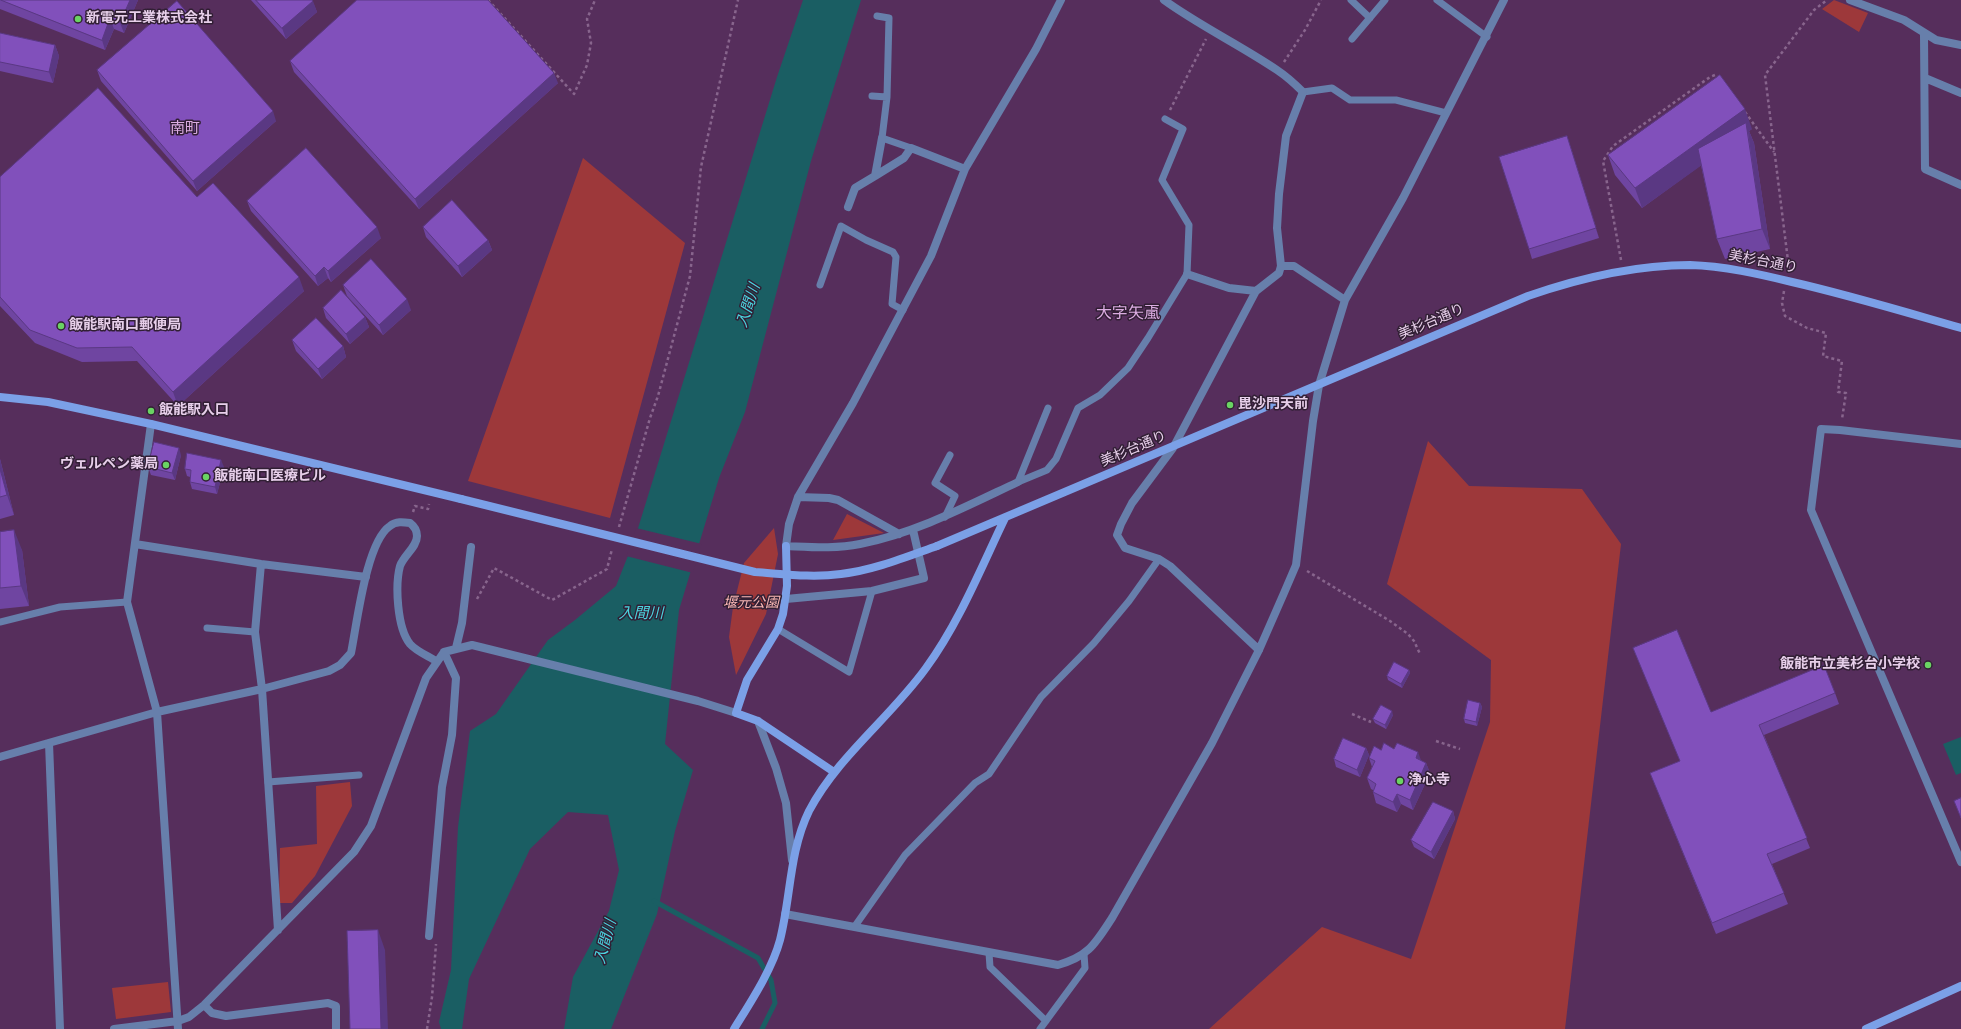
<!DOCTYPE html>
<meta charset="utf-8">
<style>
body{margin:0}
canvas{display:block;background:#562e5c}
</style>
<canvas width="1961" height="1029"></canvas>
<script>
const c = document.querySelector('canvas').getContext('2d');
c.lineJoin = 'round';
function fillPath(path, color) { c.fillStyle = color; c.fill(path, 'evenodd'); }
function strokePath(path, color, width, dash) { c.strokeStyle = color; c.lineWidth = width; c.lineCap = dash ? 'butt' : 'round'; c.setLineDash(dash || []); c.stroke(path); }
function drawText(font, color, halo, rows, align = 'center') {
  c.font = font + ' Spectral,"Noto Sans JP",serif'; c.lineWidth = 3; c.setLineDash([]); c.textBaseline = 'middle'; c.strokeStyle = halo; c.fillStyle = color; for (const [text, x, y, turn = 0] of rows) {
    c.save(); c.translate(x, y); c.rotate((+turn || 0) * Math.PI / 180); c.textAlign = isNaN(turn) ? turn : align; if (halo) c.strokeText(text, 0, 0); c.fillText(text, 0, 0); c.restore();
  }
}
fillPath(new Path2D(`
 M1834,0L1868,13L1859,32L1822,9Z
 M583,158L685,243L610,518L468,481Z
 M1428,441L1469,486L1582,489L1621,544L1565,1029H1209L1322,927L1411,959L1490,722L1491,660L1387,584Z
 M847,514L884,533L833,540Z
 M774,528L778,554L766,614L736,675L729,637L733,607L744,563Z
 M350,782L352,806L315,876L292,903H279L280,848L317,844L316,786Z
 M168,982L171,1012L116,1019L112,988Z`), '#9d383a');
fillPath(new Path2D(`
 M803,0H861L811,161L745,412L719,478L679,610L665,744L693,770L675,831L657,914L611,1029H564L573,977L609,911L619,870L608,815L568,812L530,849L469,979L462,1029H441L439,1022L451,970L458,827L470,731L496,714L548,640L575,620L616,586L635,538L777,77Z
 M1961,737V773L1956,775L1943,744Z`), '#1a5e63');
fillPath(new Path2D(`
 M636,528L702,544L693,573L626,556Z`), '#562e5c');
strokePath(new Path2D(`
 M654,901L758,958L771,980L775,1003L762,1029`), '#1a5e63', 5);
strokePath(new Path2D(`
 M488,0L574,94L587,65L591,43L587,19L595,0
 M1284,62L1305,30L1321,0
 M1170,110L1206,39
 M1745,112L1774,152
 M1621,260L1603,161L1613,146L1710,77L1715,75L1720,77
 M1789,269L1765,75L1814,10L1827,0
 M1784,291L1782,303L1785,316L1807,328L1826,333L1823,356L1842,361L1838,392L1846,393L1842,419
 M413,512L415,506L428,509L429,504
 M619,527L650,418L658,396L690,276L701,167L738,0
 M1307,571L1390,621L1408,634L1414,641L1420,654
 M477,599L494,568L552,600L607,569L612,549
 M1352,714L1371,722
 M1436,741L1460,749
 M427,1029L432,997L436,944`), '#88658d', 2.5, [3, 3]);
strokePath(new Path2D(`
 M1351,0L1370,18
 M1437,0L1487,37
 M877,16L889,18L887,97L882,138L911,148
 M1352,39L1385,0
 M1303,92L1332,88L1350,100H1396L1446,113
 M872,96L887,97
 M820,285L841,226L866,240L893,252L896,257L892,304L903,310
 M1018,482L1047,470L1056,459L1078,408L1100,395L1128,368L1148,338L1187,274L1189,225L1162,180L1183,129L1165,119
 M1018,482L1048,408
 M945,517L955,496L935,483L950,455
 M0,622L60,607L127,602
 M207,628L255,632
 M778,629L849,672L872,591
 M268,782L359,775
 M855,926L905,855L975,783L989,774L1041,697L1094,643L1129,601L1159,559
 M989,953L990,967L1046,1021
 M1040,1029L1085,968L1084,954`), '#677fab', 7);
strokePath(new Path2D(`
 M1164,0C1200,26 1240,45 1277,70C1286,76 1295,84 1303,92L1286,136L1279,194L1277,228L1281,266L1279,273L1256,291L1173,448L1132,503L1121,524L1117,535L1125,548L1159,559L1170,566L1259,650
 M1850,0L1904,20L1936,40L1961,45
 M1924,35L1925,169L1961,185
 M1925,78L1961,93
 M875,176L904,158L911,148L965,169
 M848,207L855,188L875,176L882,138
 M1281,266H1294L1345,300
 M1187,274L1229,288L1256,291
 M151,424L127,602L157,712L178,1029
 M1961,444L1840,430L1821,429L1811,510L1961,862
 M1018,482C967,506 916,533 860,544C836,549 811,547 786,546L789,524L798,497L853,403L931,256L965,169L1036,49L1061,0
 M798,497L829,498L838,500L899,534
 M135,544L261,564L366,577
 M261,564L255,632L262,689L278,930
 M786,599L872,591L924,578L913,530
 M456,648L462,623L471,547
 M758,721L776,768L786,803L792,860
 M49,743L60,1029
 M0,757L157,712L262,689L329,671L340,665L351,653C357,624 366,542 390,526C396,521 403,522 410,523C414,526 417,531 417,536C417,547 404,555 400,566C395,585 397,628 410,644C416,651 428,656 436,661
 M785,914L1058,965C1089,956 1095,944 1112,918L1212,743L1259,650L1284,593L1296,565L1313,421L1319,385L1345,300L1403,198L1504,0
 M429,936L442,787L452,735L456,678L444,652
 M204,1005L212,1013L226,1016L328,1003L336,1006V1029
 M114,1029L178,1021L189,1017L204,1005L354,852L371,826L426,678L444,652L472,645L698,701L736,713`), '#677fab', 8);
strokePath(new Path2D(`
 M0,397L48,402L151,424L461,499
 M786,546L787,586L783,614L778,629L747,680L736,713L758,721L834,772
 M937,546L1528,296C1580,278 1634,265 1690,265C1724,266 1759,274 1792,282C1849,295 1905,312 1961,328
 M734,1029C750,1003 772,970 780,940C791,897 789,852 809,811C838,756 890,718 926,668C959,623 981,568 1005,518
 M1866,1029L1961,986`), '#7ba0e7', 8);
strokePath(new Path2D(`
 M461,499L755,572C784,574 812,578 841,574C874,570 906,557 937,546`), '#7ba0e7', 8);
fillPath(new Path2D(`
 M0,0H138L124,33L114,29L105,50L0,9Z
 M251,0H312L317,12L286,39Z
 M0,33L55,45L59,56L53,83L0,71Z
 M290,61L558,83L419,209L294,72Z
 M97,70L276,121L197,191L101,81Z
 M1752,129L1749,131L1754,143L1770,249L1725,259L1717,239L1701,165L1642,208L1615,175L1608,155Z
 M1567,136L1599,238L1532,259L1529,249Z
 M0,177L197,197L304,291L178,406L137,361L82,362L35,343L0,306Z
 M247,201L381,238L331,282L328,278L318,286L251,211Z
 M423,227L488,240L492,250L462,277L426,237Z
 M343,285L411,310L383,335L347,296Z
 M323,308L365,317L369,327L350,344L326,318Z
 M292,340L343,346L346,357L322,379L296,351Z
 M181,455L175,480L151,475L148,467Z
 M0,459L14,515L0,519Z
 M224,467L217,494L192,489L190,482V477L187,476L185,469Z
 M0,532L22,550L29,606L0,609Z
 M1633,648L1711,712L1835,693L1839,704L1764,735L1810,848L1772,864L1788,904L1716,934L1650,773L1680,761Z
 M1409,670L1410,673L1402,688L1388,680L1387,676Z
 M1480,703L1482,707L1477,726L1465,723L1464,719Z
 M1393,715L1386,729L1375,723L1373,719Z
 M1366,748L1369,755L1360,777L1336,767L1334,759Z
 M1394,749L1426,763L1430,773L1413,810L1401,804L1397,812L1376,803L1373,792V790L1371,789L1367,778L1372,767L1369,758L1381,750Z
 M1453,811L1455,819L1434,859L1414,847L1411,840Z`), '#6f45a1');
fillPath(new Path2D(`
 M130,0H138L124,33L120,23Z
 M313,1L317,12L286,39L282,28Z
 M110,18L114,29L105,50L102,40Z
 M55,45L59,56L53,83L49,72Z
 M554,73L558,83L419,209L415,199Z
 M1745,109L1752,129L1749,131L1754,143L1770,249L1762,229L1748,132L1642,208L1635,188Z
 M273,111L276,121L197,191L193,181Z
 M1567,136L1570,147L1599,238L1596,228Z
 M377,227L381,238L331,282L328,271Z
 M488,240L492,250L462,277L458,266Z
 M324,267L328,278L318,286L315,276Z
 M299,277L304,291L178,406L173,392Z
 M407,299L411,310L383,335L379,325Z
 M365,317L369,327L350,344L346,334Z
 M343,346L346,357L322,379L318,369Z
 M179,448L181,455L175,480L172,473Z
 M0,459L14,515L7,495L0,469Z
 M221,460L224,467L217,494L215,487Z
 M14,530L22,550L29,606L21,586Z
 M1409,670L1410,673L1402,688L1401,684Z
 M1480,703L1482,707L1477,726L1476,722Z
 M1392,711L1393,715L1386,729L1385,725Z
 M1366,748L1369,755L1360,777L1357,770Z
 M1418,752L1422,763L1416,758Z
 M1426,763L1430,773L1413,810L1410,800Z
 M1397,794L1401,804L1397,812L1393,802Z
 M1453,811L1455,819L1434,859L1431,852Z
 M378,930L385,950L388,1029H381Z`), '#5a3883');
const building = new Path2D(`
 M1,0H130L120,23L110,18L102,40Z
 M256,0H312L313,1L282,28Z
 M357,0H488L554,73L415,199L290,61Z
 M177,1L273,111L193,181L97,70Z
 M0,33L55,45L49,72L0,62Z
 M1720,75L1745,109L1635,188L1608,155Z
 M98,88L197,197L213,183L299,277L173,392L132,347L77,348L30,330L0,297V177Z
 M1746,123L1762,229L1717,239L1698,149Z
 M1567,136L1596,228L1529,249L1499,157Z
 M306,148L377,227L328,271L324,267L315,276L247,201Z
 M452,200L488,240L458,266L423,227Z
 M371,259L407,299L379,325L343,285Z
 M341,290L365,317L346,334L323,308Z
 M316,318L343,346L318,369L292,340Z
 M154,442L179,448L172,473L148,467Z
 M187,453L221,460L215,487L190,482L191,470L185,469Z
 M0,469L7,495L0,497Z
 M14,530L21,586L0,588V532Z
 M1677,630L1711,712L1824,665L1835,693L1759,725L1807,838L1767,854L1784,893L1712,923L1650,773L1680,761L1633,648Z
 M1394,662L1409,670L1401,684L1387,676Z
 M1468,700L1480,703L1476,722L1464,719Z
 M1381,705L1392,711L1385,725L1373,719Z
 M1343,738L1366,748L1357,770L1334,759Z
 M1384,743L1394,749L1397,743L1418,752L1416,758L1426,763L1410,800L1397,794L1393,802L1373,792L1376,784L1367,778L1375,761L1369,758L1374,746L1381,750Z
 M1961,798V818L1954,801Z
 M1433,802L1453,811L1431,852L1411,840Z
 M378,930L381,1029H350L347,931Z`);
fillPath(building, '#8150bb');
strokePath(building, '#5a3883', 1);
for (const [x, y, r, color] of [
 [78,19,4,"#6ad363"],
 [61,326,4,"#6ad363"],
 [1230,405,4,"#6ad363"],
 [151,411,4,"#6ad363"],
 [166,465,4,"#6ad363"],
 [206,477,4,"#6ad363"],
 [1928,665,4,"#6ad363"],
 [1400,781,4,"#6ad363"]
]) { const dot = new Path2D(); dot.arc(x, y, r, 0, 2 * Math.PI); c.fillStyle = color; c.fill(dot); strokePath(dot, '#311f34', 1.5); }
drawText('bold 14px', '#e7cfea', '#311f34', [
 ["新電元工業株式会社",86,19],
 ["飯能駅南口郵便局",69,326],
 ["毘沙門天前",1238,405],
 ["飯能駅入口",159,411],
 ["ヴェルペン薬局",158,465,"right"],
 ["飯能南口医療ビル",214,477],
 ["飯能市立美杉台小学校",1920,665,"right"],
 ["浄心寺",1408,781]
], 'left');
drawText('14px', '#e7cfea', '#311f34', [
 ["美杉台通り",1763,263,11],
 ["美杉台通り",1432,323,-23],
 ["美杉台通り",1134,450,-23]
]);
drawText('italic 14px', '#fab7b4', '#311f34', [
 ["堰元公園",751,604]
]);
drawText('15px', '#dbace1', '#311f34', [
 ["南町",185,130]
]);
drawText('italic 15px', '#4bd5e0', '#311f34', [
 ["入間川",750,306,-72],
 ["入間川",641,615],
 ["入間川",607,942,-75]
]);
drawText('16px', '#dbace1', '#311f34', [
 ["大字矢颪",1128,315]
]);
</script>
